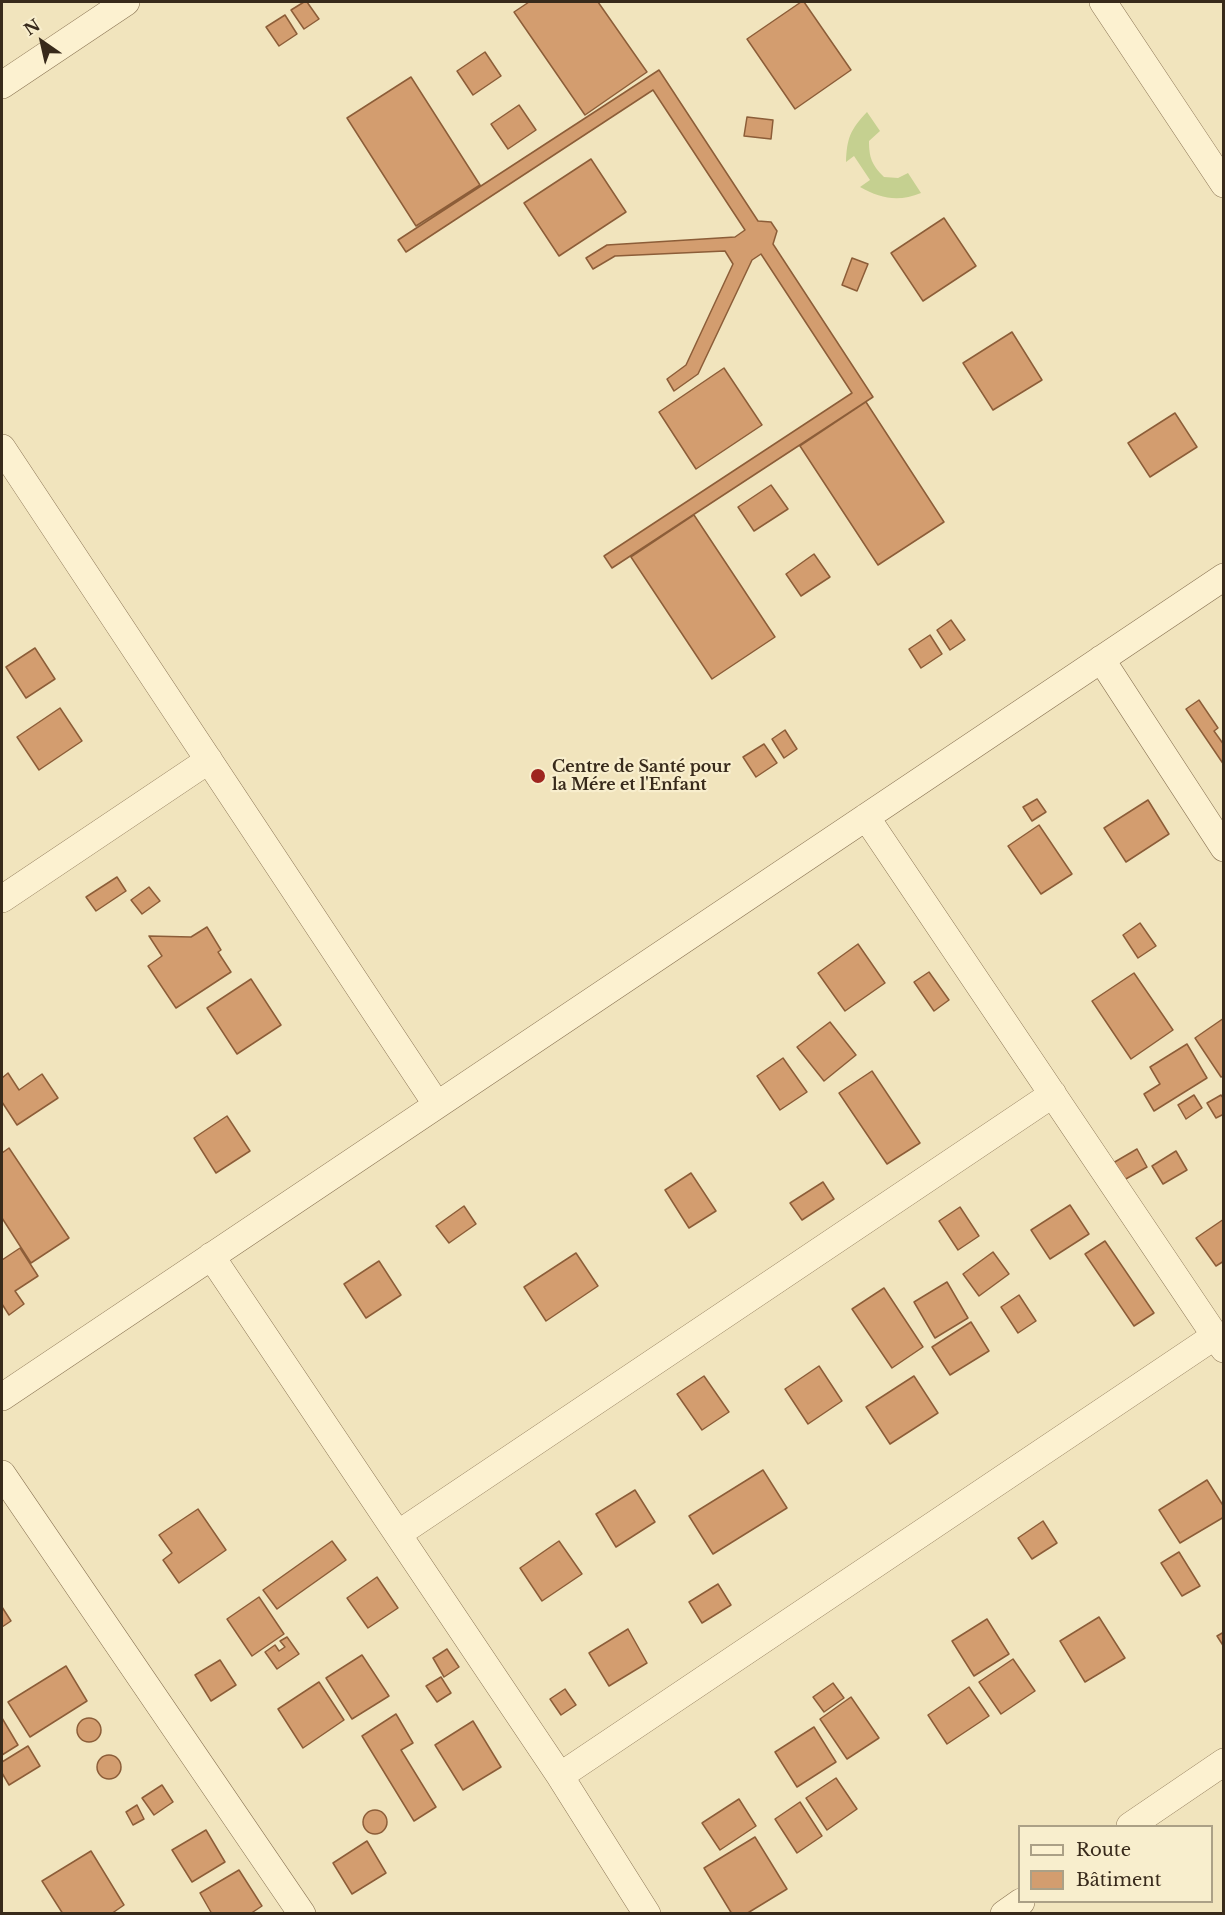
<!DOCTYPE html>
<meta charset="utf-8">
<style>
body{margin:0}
#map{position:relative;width:1225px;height:1915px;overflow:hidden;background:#f1e4bd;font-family:"Libre Baskerville",serif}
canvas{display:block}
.frame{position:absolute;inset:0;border:3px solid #382a1b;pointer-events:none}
.legend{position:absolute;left:1018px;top:1825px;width:195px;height:78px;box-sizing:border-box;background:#f8eecd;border:2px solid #aba086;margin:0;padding:8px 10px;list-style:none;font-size:18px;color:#382a1b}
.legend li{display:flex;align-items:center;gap:12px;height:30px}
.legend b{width:30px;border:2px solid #aba086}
.north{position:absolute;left:12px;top:12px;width:60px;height:60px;-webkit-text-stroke:4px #f8eecd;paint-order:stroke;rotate:326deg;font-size:16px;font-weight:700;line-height:24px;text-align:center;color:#382a1b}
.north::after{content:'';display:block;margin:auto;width:21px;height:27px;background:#382a1b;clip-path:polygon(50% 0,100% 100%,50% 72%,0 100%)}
</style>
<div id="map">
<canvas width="1225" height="1915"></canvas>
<div class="frame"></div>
<ul class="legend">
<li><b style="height:8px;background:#fcf1d0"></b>Route</li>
<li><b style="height:16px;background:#d39d6f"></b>Bâtiment</li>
</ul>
<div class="north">N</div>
</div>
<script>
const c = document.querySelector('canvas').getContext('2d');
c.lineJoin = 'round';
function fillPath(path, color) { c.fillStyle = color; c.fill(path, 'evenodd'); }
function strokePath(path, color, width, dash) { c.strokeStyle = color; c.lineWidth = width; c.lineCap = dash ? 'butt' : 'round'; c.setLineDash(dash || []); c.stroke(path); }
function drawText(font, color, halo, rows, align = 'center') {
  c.font = font + ' "Libre Baskerville",serif'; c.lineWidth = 4.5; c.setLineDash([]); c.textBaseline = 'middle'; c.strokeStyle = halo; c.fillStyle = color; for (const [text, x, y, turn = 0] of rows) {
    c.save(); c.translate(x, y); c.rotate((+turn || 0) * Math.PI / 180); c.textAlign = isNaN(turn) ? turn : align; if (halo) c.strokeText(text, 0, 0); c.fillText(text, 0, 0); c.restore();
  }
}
fillPath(new Path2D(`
 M867,112L880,131L869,141C869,158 872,165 884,177L898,178L908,173L921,193C899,202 881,199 860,187L870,180L854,156L846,162C847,138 850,130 867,112Z`), '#c5d090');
const building = new Path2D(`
 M304,2H307L319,19L304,29L291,10Z
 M529,2H598L647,72L585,115L514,12Z
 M801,2H804L851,70L795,109L747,39Z
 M285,15L297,34L279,46L266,27Z
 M485,52L501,76L473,95L457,71Z
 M659,70L758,221L771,222L777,231L773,244L873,397L612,568L604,556L852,393L761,254L752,260L698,374L674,391L667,379L686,365L733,264L725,251L615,256L593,269L586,258L607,245L735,237L745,230L653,90L406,252L398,240Z
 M411,77L480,185L416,226L347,118Z
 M519,105L536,130L508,149L491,124Z
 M747,117L773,120L771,139L744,136Z
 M591,159L626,212L559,256L524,203Z
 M944,218L976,266L923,301L891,253Z
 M852,258L868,264L857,291L842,285Z
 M1012,332L1042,380L993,410L963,363Z
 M724,368L762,425L696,469L659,412Z
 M866,402L944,522L878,565L800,446Z
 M1175,413L1197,447L1150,477L1128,443Z
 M771,485L788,509L754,531L738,507Z
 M694,515L775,637L712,679L631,557Z
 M814,554L830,577L801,596L786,574Z
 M951,620L965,640L950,650L937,630Z
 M930,635L942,654L921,668L909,649Z
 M35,648L55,679L26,698L6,667Z
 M1199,700L1218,728L1214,731L1224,745V765L1186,709Z
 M60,708L82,741L39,770L17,737Z
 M785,730L797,749L784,758L772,739Z
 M764,744L777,763L756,777L743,757Z
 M1037,799L1046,812L1032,821L1023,807Z
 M1148,800L1169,834L1126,862L1104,828Z
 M1039,825L1072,874L1041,894L1008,846Z
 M117,877L126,891L96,911L86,897Z
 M149,887L160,901L142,914L131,900Z
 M1140,923L1156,946L1138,958L1123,935Z
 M207,927L221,950L218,952L231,972L176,1008L148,966L162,956L149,936L191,937Z
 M858,944L885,983L845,1011L818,973Z
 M929,972L949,1000L934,1011L914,982Z
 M1134,973L1173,1030L1131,1059L1092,1001Z
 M251,979L281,1025L237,1054L207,1008Z
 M1224,1018V1076L1221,1077L1195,1038Z
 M830,1022L856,1055L824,1081L797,1047Z
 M1187,1044L1207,1078L1154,1111L1144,1094L1160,1084L1150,1067Z
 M783,1058L807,1092L780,1110L757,1076Z
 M872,1071L920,1143L887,1164L839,1093Z
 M8,1073L19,1090L42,1074L58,1098L17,1125L2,1102V1078Z
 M1194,1095L1202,1108L1186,1119L1178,1105Z
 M1221,1095L1224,1099V1114L1216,1118L1207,1103Z
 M227,1116L250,1151L216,1173L194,1138Z
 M9,1148L69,1238L31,1263L2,1218V1153Z
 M1137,1149L1147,1167L1124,1180L1113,1163Z
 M1176,1151L1187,1170L1163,1184L1152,1166Z
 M691,1173L716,1211L689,1228L665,1190Z
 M823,1182L834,1199L802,1220L790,1203Z
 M1070,1205L1089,1234L1050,1259L1031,1230Z
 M464,1206L476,1224L449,1243L436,1226Z
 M960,1207L979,1236L958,1250L939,1221Z
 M1224,1219V1261L1216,1266L1196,1238Z
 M1105,1241L1154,1313L1134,1326L1085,1254Z
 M20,1248L38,1276L15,1291L24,1304L9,1315L2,1304V1260Z
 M993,1252L1009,1274L979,1296L963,1274Z
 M576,1253L598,1286L546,1321L524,1287Z
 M379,1261L401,1295L366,1318L344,1284Z
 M947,1282L968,1318L935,1338L914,1302Z
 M884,1288L923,1347L892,1368L852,1309Z
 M1019,1295L1036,1321L1018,1333L1001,1307Z
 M971,1322L989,1351L950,1375L932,1347Z
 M819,1366L842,1401L808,1424L785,1389Z
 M704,1376L729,1412L702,1430L677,1394Z
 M914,1376L938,1413L890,1444L866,1407Z
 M763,1470L787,1508L713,1554L689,1516Z
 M1207,1480L1224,1507V1517L1180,1543L1159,1510Z
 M635,1490L655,1522L616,1547L596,1514Z
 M198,1509L226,1550L179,1583L163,1560L172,1553L159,1535Z
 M1043,1521L1057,1543L1032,1559L1018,1538Z
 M332,1541L346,1560L277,1609L263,1590Z
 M559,1541L582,1574L542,1601L520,1568Z
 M1179,1552L1200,1586L1182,1596L1161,1563Z
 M377,1577L398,1608L368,1628L347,1598Z
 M718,1584L731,1605L702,1623L689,1602Z
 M259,1597L284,1634L252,1656L227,1619Z
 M2,1607L11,1621L2,1627Z
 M1099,1617L1125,1658L1085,1682L1060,1641Z
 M987,1619L1009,1654L974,1676L952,1641Z
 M628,1629L647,1663L609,1686L589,1653Z
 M1224,1632V1647L1217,1636Z
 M287,1637L299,1654L277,1669L265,1652L275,1645L279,1651L285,1647L280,1641Z
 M447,1649L459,1667L444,1677L433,1658Z
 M362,1655L389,1696L352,1719L326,1678Z
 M1013,1659L1035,1691L1001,1714L979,1682Z
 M220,1660L236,1685L211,1701L195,1675Z
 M66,1666L87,1701L30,1737L8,1702Z
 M441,1677L451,1693L437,1702L426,1686Z
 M319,1682L344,1720L303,1748L278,1709Z
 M833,1683L844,1698L824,1712L813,1697Z
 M969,1687L989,1716L947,1744L928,1715Z
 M565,1689L576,1705L561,1715L550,1699Z
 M851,1697L879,1738L847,1759L820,1719Z
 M396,1714L413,1743L401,1750L436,1807L414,1821L362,1736Z
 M77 1730a12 12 0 1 1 24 0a12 12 0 1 1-24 0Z
 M2,1718L18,1745L2,1755Z
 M473,1721L501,1767L463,1790L435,1745Z
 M814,1727L836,1762L797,1787L775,1752Z
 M28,1746L40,1766L9,1785L2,1773V1762Z
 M97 1767a12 12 0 1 1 24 0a12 12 0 1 1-24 0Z
 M836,1778L857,1809L827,1830L806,1798Z
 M162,1785L173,1802L154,1815L142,1798Z
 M739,1799L756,1826L720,1850L702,1823Z
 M800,1802L822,1836L797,1853L775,1819Z
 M137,1805L144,1819L133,1825L126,1812Z
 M363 1822a12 12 0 1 1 24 0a12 12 0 1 1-24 0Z
 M206,1830L225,1862L192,1882L172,1850Z
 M755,1837L787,1889L746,1914H732L704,1868Z
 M367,1841L386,1873L352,1894L333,1863Z
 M91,1851L124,1905L111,1914H63L42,1881Z
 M239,1870L262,1906L250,1914H212L200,1893Z`);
fillPath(building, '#d39d6f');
strokePath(building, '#8c5d38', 1.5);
const minor = new Path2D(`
 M1103,2L1224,184
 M2,85L126,2
 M2,448L437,1105
 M1101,659L1224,848
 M866,817L1224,1349
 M2,899L209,760
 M211,1256L560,1776L647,1914
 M2,1397L1224,577
 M2,1474L302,1914
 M398,1534L1053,1094
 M560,1776L1215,1336
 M1130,1826L1224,1762
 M1004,1914L1021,1902`);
strokePath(minor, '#8a7454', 28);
strokePath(minor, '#fcf1d0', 27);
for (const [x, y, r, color] of [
 [538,776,8,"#9e251f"]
]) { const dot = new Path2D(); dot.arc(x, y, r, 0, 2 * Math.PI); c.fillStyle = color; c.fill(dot); strokePath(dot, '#f8eecd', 2); }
drawText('bold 16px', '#382a1b', '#f8eecd', [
 ["Centre de Santé pour",552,767],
 ["la Mére et l'Enfant",552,785]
], 'left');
</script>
